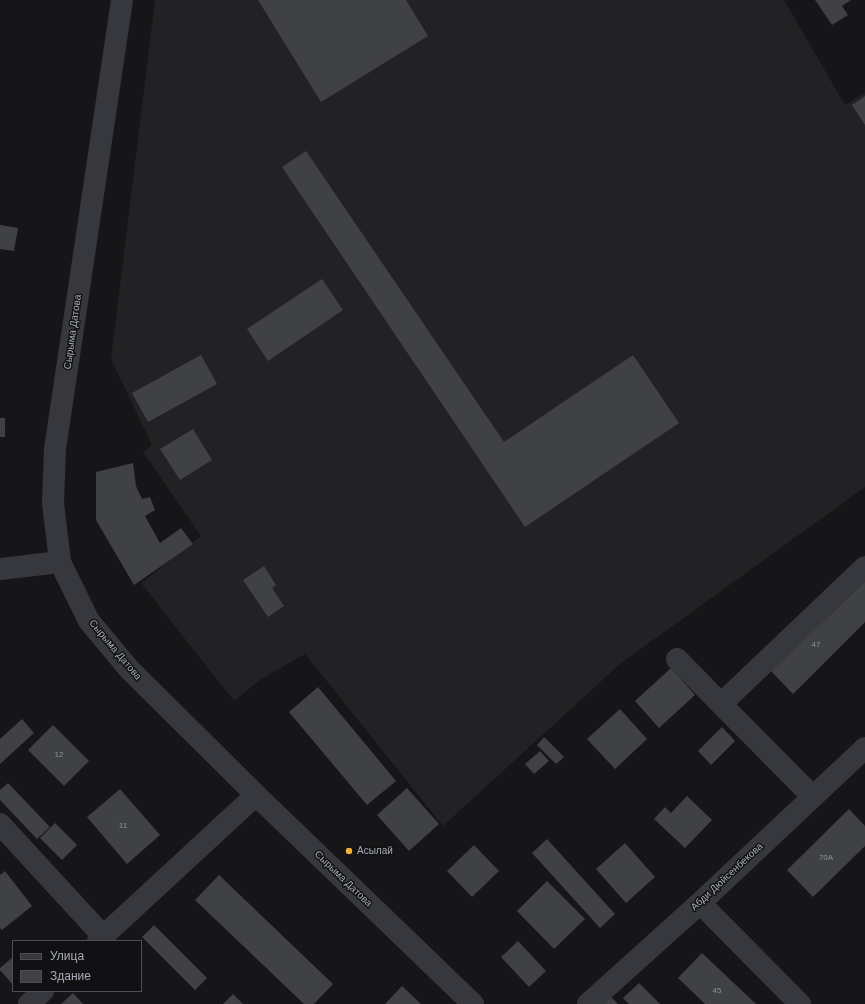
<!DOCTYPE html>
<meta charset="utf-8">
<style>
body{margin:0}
#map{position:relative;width:865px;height:1004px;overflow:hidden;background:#161618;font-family:Helvetica,sans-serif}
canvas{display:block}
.legend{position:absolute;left:12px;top:940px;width:130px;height:52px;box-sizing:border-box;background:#111113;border:1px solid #4d4f55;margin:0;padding:5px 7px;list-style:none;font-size:12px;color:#a8adb8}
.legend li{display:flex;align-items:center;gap:8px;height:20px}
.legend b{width:20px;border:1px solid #4d4f55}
</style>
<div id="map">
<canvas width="865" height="1004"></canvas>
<ul class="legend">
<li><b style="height:5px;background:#37383d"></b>Улица</li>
<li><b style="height:11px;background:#404145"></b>Здание</li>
</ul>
</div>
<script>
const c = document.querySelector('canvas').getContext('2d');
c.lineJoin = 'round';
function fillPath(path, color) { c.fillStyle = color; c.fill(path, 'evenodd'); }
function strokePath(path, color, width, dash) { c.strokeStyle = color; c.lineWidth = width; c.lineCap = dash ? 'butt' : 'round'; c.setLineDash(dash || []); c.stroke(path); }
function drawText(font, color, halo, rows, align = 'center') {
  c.font = font + ' Helvetica,sans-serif'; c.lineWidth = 3; c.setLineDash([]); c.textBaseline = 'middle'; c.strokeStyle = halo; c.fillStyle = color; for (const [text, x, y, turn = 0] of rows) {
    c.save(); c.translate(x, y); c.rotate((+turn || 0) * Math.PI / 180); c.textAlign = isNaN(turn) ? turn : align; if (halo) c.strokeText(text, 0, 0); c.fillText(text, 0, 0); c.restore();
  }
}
fillPath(new Path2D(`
 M155,0H784L845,105L865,93V487L620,664L443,826L305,654L260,680L234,701L141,583L201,536L143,452L152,445L111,359Z`), '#222225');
fillPath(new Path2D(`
 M258,0H406L428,36L321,102Z
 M815,0H851L842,6L848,15L832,25Z
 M865,96V125L852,105Z
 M306,151L504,442L633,355L679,423L525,527L282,167Z
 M0,225L18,228L14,251L0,249Z
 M322,279L343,310L268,361L247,329Z
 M201,355L217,384L148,422L132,393Z
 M0,418H5V437H0Z
 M193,429L212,460L180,480L160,449Z
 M133,463L136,486L142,499L150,497L155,510L145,516L160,543L181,528L193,544L134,585L96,520V472Z
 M264,566L276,585L272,588L284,606L268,617L243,580Z
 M865,572V622L793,694L768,668Z
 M671,668L695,695L659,728L635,701Z
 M318,687L396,781L367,805L289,712Z
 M620,709L647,739L615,769L587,739Z
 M22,719L34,733L0,764V739Z
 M53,725L89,761L64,786L28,750Z
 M722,727L735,741L711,765L698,751Z
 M544,737L564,757L556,764L537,745Z
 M540,751L549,761L534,774L525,764Z
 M8,783L50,827L37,839L0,800V790Z
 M407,788L439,824L409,851L377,815Z
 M120,789L160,835L127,864L87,817Z
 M687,796L712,820L685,848L654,819L665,807L671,813Z
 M849,809L865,826V846L813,897L787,870Z
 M55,823L77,845L62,860L40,838Z
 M547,839L615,914L600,928L532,853Z
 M625,843L655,877L626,903L596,869Z
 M474,845L499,871L472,897L447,871Z
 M5,871L32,906L2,930L0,928V875Z
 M219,875L333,984L314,1004H304L195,900Z
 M547,881L585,919L554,949L517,911Z
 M154,925L207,978L195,990L142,937Z
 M518,941L546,971L529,987L501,957Z
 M702,953L756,1004H705L678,978Z
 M13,957V985L0,970V968Z
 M639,983L660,1004H629L623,998Z
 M402,986L421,1004H385Z
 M73,993L83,1004H61Z
 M233,994L243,1004H223Z
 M609,995L618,1004H600Z`), '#404145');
strokePath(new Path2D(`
 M122,0L55,449L53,503L60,562L89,621L129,669L256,795L473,1004
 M0,569L60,562
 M677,659L721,704
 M813,797L721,704L865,567
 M0,824L103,936
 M700,903L800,1004
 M98,941L256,795
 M29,1004L43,991
 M588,1004L700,903L865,748`), '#37383d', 22);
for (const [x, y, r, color] of [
 [349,851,4,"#f2b134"]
]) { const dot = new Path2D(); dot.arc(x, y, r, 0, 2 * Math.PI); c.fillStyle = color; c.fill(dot); strokePath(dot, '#111113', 1.5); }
drawText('8px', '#8e929b', null, [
 ["47",816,645],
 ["12",59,755],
 ["11",123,826],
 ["70А",826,858],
 ["45",717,991]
]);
drawText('10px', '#a8adb8', '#111113', [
 ["Сырыма Датова",73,332,-82],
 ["Сырыма Датова",115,650,50],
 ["Абди Дюйсенбекова",727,877,-43],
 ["Сырыма Датова",343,879,44]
]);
drawText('10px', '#a8adb8', '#111113', [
 ["Асылай",357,851]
], 'left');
</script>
